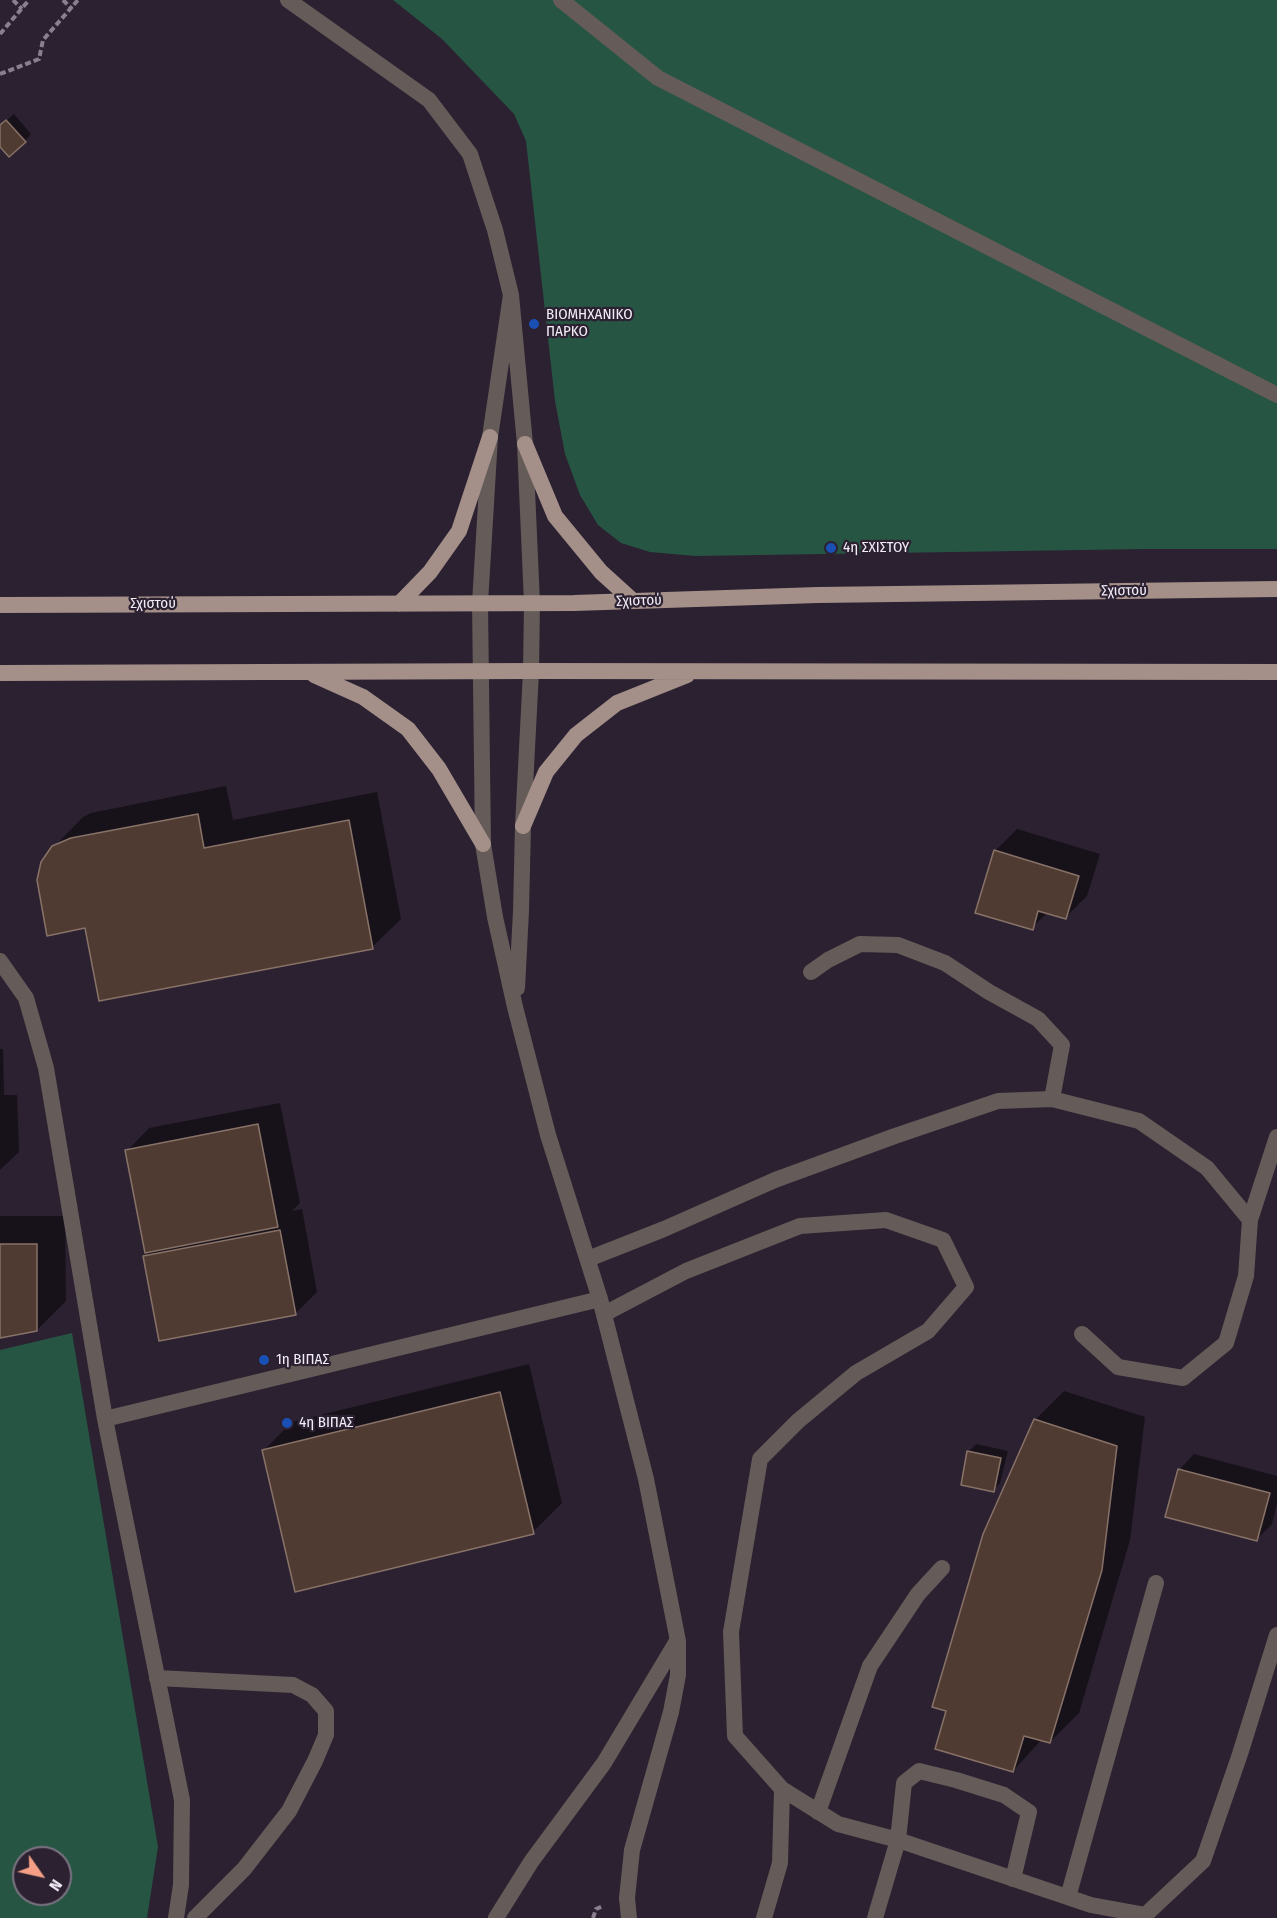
<!DOCTYPE html>
<meta charset="utf-8">
<style>
body{margin:0}
#map{position:relative;width:1277px;height:1918px;overflow:hidden;background:#2b2131;font-family:"Fira Sans Condensed",sans-serif}
canvas{display:block}
.north{position:absolute;left:12px;top:1846px;width:60px;height:60px;box-sizing:border-box;background:#2b2131;border:2px solid #7b7381;border-radius:50%;rotate:124deg;font-size:16px;font-weight:700;line-height:24px;text-align:center;color:#f3edf8}
.north::after{content:'';display:block;margin:auto;width:21px;height:27px;background:#f49f86;clip-path:polygon(50% 0,100% 100%,50% 72%,0 100%)}
</style>
<div id="map">
<canvas width="1277" height="1918"></canvas>
<div class="north">N</div>
</div>
<script>
const c = document.querySelector('canvas').getContext('2d');
c.lineJoin = 'round';
function fillPath(path, color) { c.fillStyle = color; c.fill(path, 'evenodd'); }
function strokePath(path, color, width, dash) { c.strokeStyle = color; c.lineWidth = width; c.lineCap = dash ? 'butt' : 'round'; c.setLineDash(dash || []); c.stroke(path); }
function drawText(font, color, halo, rows, align = 'center') {
  c.font = font + ' "Fira Sans Condensed",sans-serif'; c.lineWidth = 4.5; c.setLineDash([]); c.textBaseline = 'middle'; c.strokeStyle = halo; c.fillStyle = color; for (const [text, x, y, turn = 0] of rows) {
    c.save(); c.translate(x, y); c.rotate((+turn || 0) * Math.PI / 180); c.textAlign = isNaN(turn) ? turn : align; if (halo) c.strokeText(text, 0, 0); c.fillText(text, 0, 0); c.restore();
  }
}
fillPath(new Path2D(`
 M393,0H1277V549H1146L695,556L650,552L621,543L598,525L580,495L565,454L555,401L526,141L514,114L442,39Z
 M72,1333L158,1847L147,1918H0V1350ZM24,1858H60V1894H24Z`), '#275543');
fillPath(new Path2D(`
 M14,114L31,134L25,141L0,145V126Z
 M226,786L233,820L377,792L401,919L372,947L86,926L47,854L83,817L91,813Z
 M1017,829L1100,854L1087,896L1065,918L1048,912L1032,928L995,851Z
 M0,1049H3L4,1095H17L19,1152L0,1170Z
 M280,1103L300,1203L292,1211L302,1209L317,1292L295,1314L145,1256L151,1250L127,1151L149,1128Z
 M0,1216H65L66,1301L37,1330L0,1337Z
 M529,1364L562,1503L533,1532L263,1451L292,1422Z
 M1064,1391L1145,1417L1130,1540L1079,1713L1050,1742L1042,1739L1013,1771L1035,1420Z
 M976,1444L1008,1451L1000,1483L993,1490L969,1451Z
 M1194,1454L1277,1476V1503L1272,1524L1257,1539L1167,1516L1180,1469Z`), '#0007');
const building = new Path2D(`
 M6,120L26,142L9,157L0,147V125Z
 M198,814L204,848L349,820L373,949L99,1001L85,928L47,936L37,880L41,862L52,846L71,838Z
 M994,850L1079,876L1066,919L1038,911L1033,930L975,913Z
 M258,1124L278,1227L145,1253L125,1150Z
 M280,1230L296,1315L159,1341L143,1256Z
 M0,1244H37V1331L0,1338Z
 M500,1392L534,1534L295,1592L262,1450Z
 M1034,1419L1117,1446L1102,1570L1050,1743L1024,1736L1013,1772L935,1749L946,1711L932,1707L983,1534Z
 M967,1451L1001,1458L994,1492L961,1485Z
 M1178,1469L1270,1493L1257,1541L1165,1517Z`);
fillPath(building, '#4f3b32');
strokePath(building, '#887268', 1.5);
strokePath(new Path2D(`
 M13,0L22,9
 M63,0L72,9
 M0,34L29,0
 M0,74L39,59L43,40L78,0
 M593,1918L596,1909L603,1906`), '#88808d', 4, [6, 3]);
strokePath(new Path2D(`
 M811,972L828,960L860,944L898,945L945,963L989,992L1038,1019L1062,1045L1052,1099
 M1250,1220L1277,1137
 M588,1259L664,1229L775,1180L895,1136L998,1101L1052,1099L1139,1121L1207,1168L1250,1220L1246,1276L1226,1343L1183,1378L1118,1367L1082,1334
 M604,1314L686,1271L800,1226L886,1220L943,1240L966,1287L928,1331L856,1373L798,1421L760,1459L731,1632L735,1736L782,1789L838,1824L898,1840L1091,1905L1146,1915
 M157,1678L293,1685L312,1695L326,1711V1735L315,1761L289,1811L244,1869L195,1918
 M818,1812L870,1666L918,1594L942,1568
 M1068,1897L1156,1583
 M627,1898L629,1918
 M764,1918L780,1863L782,1789
 M875,1918L898,1840L904,1783L919,1771L956,1780L1004,1795L1029,1812L1013,1879
 M1142,1918L1203,1861L1240,1754L1277,1635`), '#655b58', 16);
strokePath(new Path2D(`
 M288,0L429,100L470,154L495,230L511,295L525,444L532,603L531,671L523,826L521,911L517,988
 M561,0L658,78L1277,395
 M511,295L490,437L480,603L483,844L495,917L515,1007L548,1135L600,1299L646,1479L678,1641V1675L671,1712L632,1850L627,1898
 M0,961L26,998L46,1068L105,1419L182,1800L181,1885L176,1918
 M105,1419L600,1299
 M496,1918L531,1862L604,1763L677,1641`), '#655b58', 16);
strokePath(new Path2D(`
 M525,444L555,516L601,572L633,601
 M399,604L430,572L459,531L490,437
 M0,605L574,603L818,595L1277,589
 M0,673L531,671L1277,672
 M314,675L363,697L408,729L439,769L483,844
 M523,826L546,772L576,735L617,703L687,675`), '#a49089', 16);
for (const [x, y, r, color] of [
 [534,324,6,"#1a4fb4"],
 [831,548,6,"#1a4fb4"],
 [264,1360,6,"#1a4fb4"],
 [287,1423,6,"#1a4fb4"]
]) { const dot = new Path2D(); dot.arc(x, y, r, 0, 2 * Math.PI); c.fillStyle = color; c.fill(dot); strokePath(dot, '#2b2131', 2); }
drawText('15px', '#f3edf8', '#2b2131', [
 ["ΒΙΟΜΗΧΑΝΙΚΟ",546,315],
 ["ΠΑΡΚΟ",546,332],
 ["4η ΣΧΙΣΤΟΥ",843,548],
 ["1η ΒΙΠΑΣ",276,1360],
 ["4η ΒΙΠΑΣ",299,1423]
], 'left');
drawText('15px', '#f3edf8', '#2b2131', [
 ["Σχιστού",1124,591,-1],
 ["Σχιστού",639,601,-2],
 ["Σχιστού",153,604]
]);
</script>
